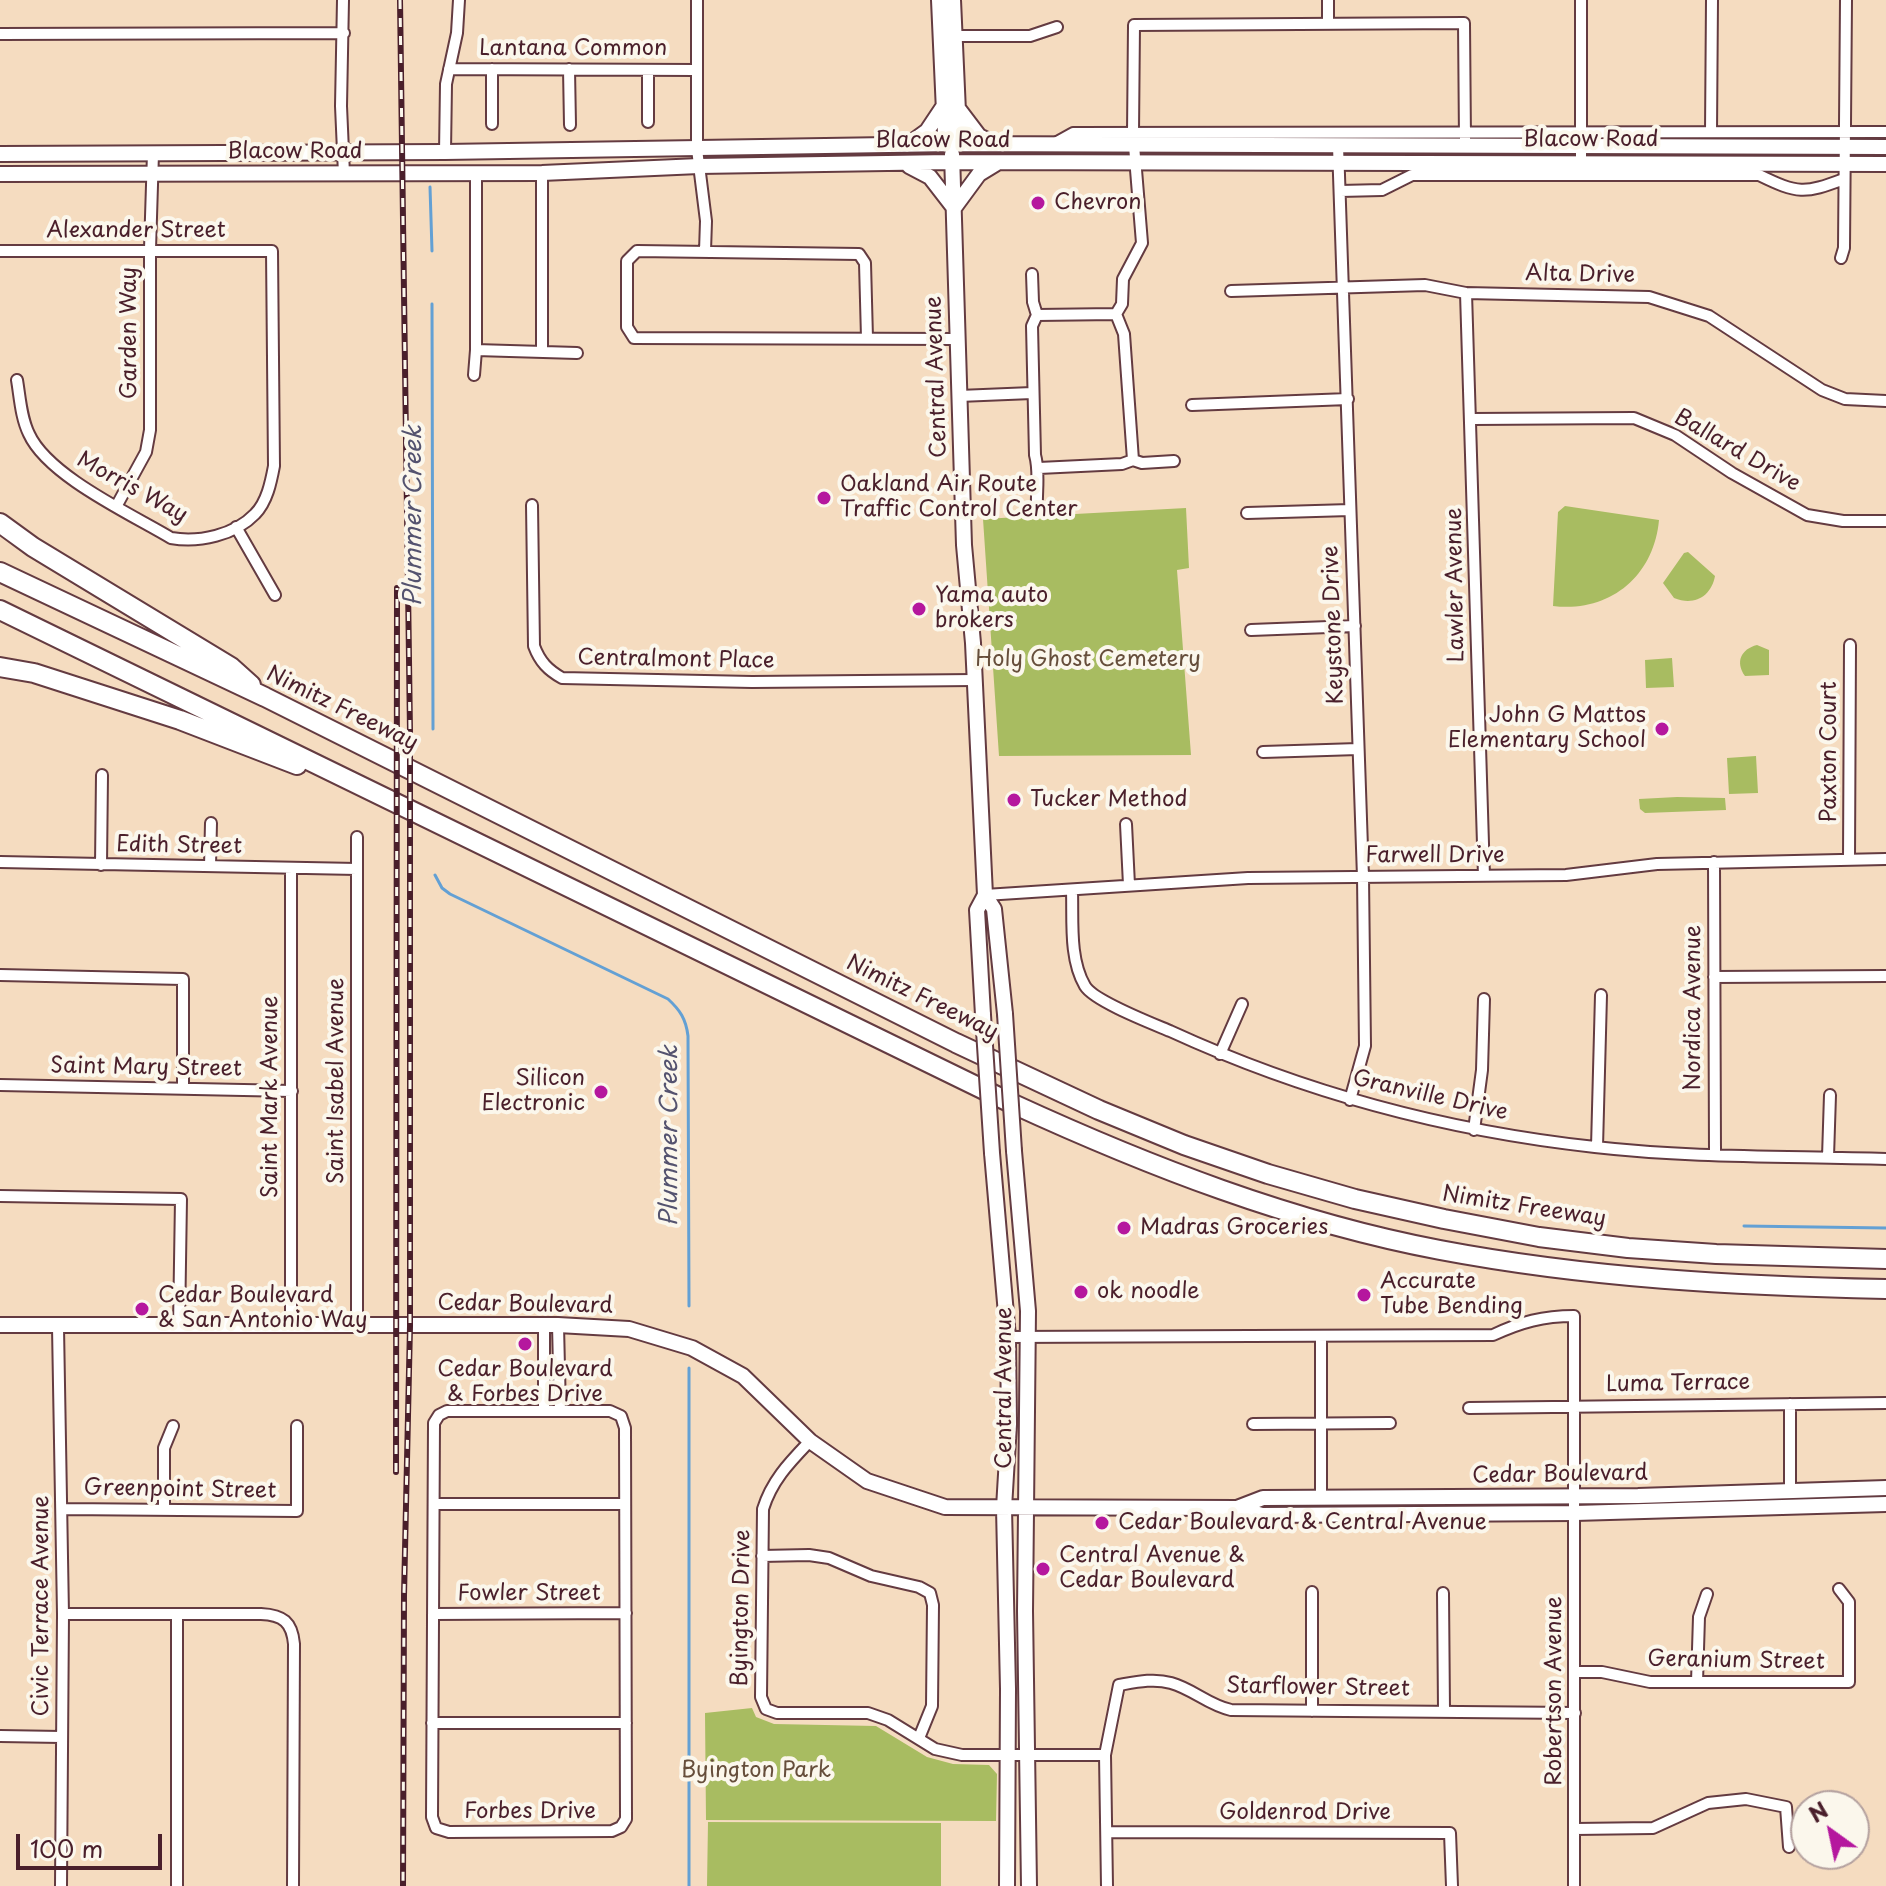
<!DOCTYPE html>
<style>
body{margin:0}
#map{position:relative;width:1886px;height:1886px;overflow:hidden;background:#f5dcc0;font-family:"Playpen Sans",sans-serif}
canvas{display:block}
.north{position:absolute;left:1790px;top:1790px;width:80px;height:80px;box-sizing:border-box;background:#fbf7ec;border:2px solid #b4a19f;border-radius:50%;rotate:327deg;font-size:22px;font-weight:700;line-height:32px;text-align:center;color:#4a1f2b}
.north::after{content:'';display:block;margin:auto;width:28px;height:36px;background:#b5179e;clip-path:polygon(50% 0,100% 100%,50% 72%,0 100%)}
.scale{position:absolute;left:16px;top:1834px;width:146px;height:36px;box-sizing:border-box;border:4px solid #4a1f2b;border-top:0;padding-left:10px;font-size:24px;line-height:28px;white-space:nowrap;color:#4a1f2b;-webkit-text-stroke:6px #fbf7ec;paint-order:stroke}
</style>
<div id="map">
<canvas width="1886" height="1886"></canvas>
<div class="north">N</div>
<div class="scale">100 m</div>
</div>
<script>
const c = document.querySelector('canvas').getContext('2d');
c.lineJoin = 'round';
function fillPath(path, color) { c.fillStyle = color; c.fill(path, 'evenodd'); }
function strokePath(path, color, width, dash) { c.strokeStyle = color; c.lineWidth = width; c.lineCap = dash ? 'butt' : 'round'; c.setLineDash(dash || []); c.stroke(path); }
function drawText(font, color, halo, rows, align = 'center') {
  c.font = font + ' "Playpen Sans",sans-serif'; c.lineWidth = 8; c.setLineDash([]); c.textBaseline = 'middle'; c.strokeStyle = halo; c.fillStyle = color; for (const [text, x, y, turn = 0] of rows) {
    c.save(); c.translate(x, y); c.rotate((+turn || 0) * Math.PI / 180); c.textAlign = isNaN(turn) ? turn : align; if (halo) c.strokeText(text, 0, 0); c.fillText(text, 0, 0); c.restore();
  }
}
fillPath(new Path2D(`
 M1565,506L1659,520C1654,576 1610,613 1553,606L1558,512Z
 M1186,508L1189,568L1177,570L1191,755L999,756L983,519Z
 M1688,552L1715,576C1711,597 1694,606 1674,598L1663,583L1684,553Z
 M1757,645L1769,650V675L1745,676C1735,662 1741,649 1757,645Z
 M1672,658L1674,687L1646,688L1645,660Z
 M1756,756L1758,793L1729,794L1727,758Z
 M1677,797L1725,798L1726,810L1645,813L1640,809L1639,799Z
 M752,1708L756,1717L774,1724L876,1726L927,1757L953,1764L989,1765L997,1774L996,1821L706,1820L705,1713Z
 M708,1822L941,1823V1886H707Z`), '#a8bc61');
strokePath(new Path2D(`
 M430,187L432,251
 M432,304L433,729
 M435,875L442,888L450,894L668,999C680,1010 686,1019 688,1036L689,1306
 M1744,1226L1886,1228
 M689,1886V1368`), '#63a0d4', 3);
const minor = new Path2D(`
 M343,0L341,106L344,174
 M697,0V149L706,221L705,251
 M1328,0V23
 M0,34L344,33
 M954,36H1030L1057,27
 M449,69L697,70
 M492,69V124
 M569,69L570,125
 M648,70V122
 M1711,132L1712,0
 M1055,143L1073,133L1886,132
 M1338,146L1363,877L1365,1046L1350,1100
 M445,152L446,84L457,33L459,0
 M1581,162V0
 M1340,191L1382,190L1412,175H1759C1798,194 1804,194 1844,179
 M0,251H272L274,466C271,482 267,502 255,514C235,535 199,543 171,538C131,514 48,476 29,434C21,418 20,398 17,380
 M1841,258L1844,248L1846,0
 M1032,274L1033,302L1037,315L1032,326L1035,455C1040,472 1036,492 1037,511
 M1231,291L1425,285L1466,293L1649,297L1709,316L1822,390L1845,399L1886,401
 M1466,293L1484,876
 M1116,314L1122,304L1123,279L1142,243L1133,133L1134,25L1464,23L1465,140
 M1116,314L1124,334L1133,460
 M1037,315L1116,314
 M867,338L865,263L859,254L637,251L627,261V327L634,338L957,339
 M476,350L577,353
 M542,351V173
 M474,375L476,350V173
 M959,396L1032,393
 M1192,405L1348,399
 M1472,419L1634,418L1675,435L1732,473L1807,515L1843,521H1886
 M1039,468L1122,464L1133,460L1142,463L1174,461
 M117,505L146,452L150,430V249L153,153
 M532,505L534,646C540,662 548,670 562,678L752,682L975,680
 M1247,513L1350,510
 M236,527L275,595
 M1251,630L1355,626
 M1263,752L1358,749
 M1126,824L1129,885
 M357,837V1326
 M1849,859L1850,645
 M0,862L357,869
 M1714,862L1715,1154
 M101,865L102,775
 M210,866L211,823
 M291,868V1326
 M1072,891C1073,920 1069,959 1085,986C1094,1001 1151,1023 1170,1031C1305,1093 1448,1131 1595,1147C1691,1158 1789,1156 1886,1159
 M985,895L1248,878L1566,875L1657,864L1886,859
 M0,975L183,979V1088
 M1714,977L1886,976
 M1220,1054L1242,1004
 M0,1085L292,1091
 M1474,1130L1482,1070L1484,999
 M1597,1147L1601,995
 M1828,1157L1830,1095
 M0,1196L181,1199L179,1326
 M544,1325V1411
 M558,1325L560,1411
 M58,1327L63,1614L61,1886
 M1321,1336V1498
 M1008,1337L1493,1335C1521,1322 1543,1316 1574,1316V1886
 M1790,1404V1490
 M1469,1408L1886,1403
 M447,1411H610L621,1416L625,1428L626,1819L621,1827L612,1831L449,1832L436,1828L432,1817L434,1423L439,1415Z
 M1253,1424L1390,1423
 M810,1441C790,1462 772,1480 763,1509L761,1697L766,1709L777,1713H868L888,1720L935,1749L962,1755H1105
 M434,1504H625
 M63,1509L297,1511V1426
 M164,1510V1448L173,1426
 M762,1556L809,1555L829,1558L871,1576L919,1587L930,1593L933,1605L932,1706L919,1738
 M1312,1592V1711
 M1443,1593L1444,1710
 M63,1614H261C283,1615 292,1622 294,1644L293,1886
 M177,1614V1886
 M433,1614L626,1613
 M1575,1672H1602L1650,1682H1849V1602L1839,1589
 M1697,1682L1699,1617L1707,1594
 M432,1723H626
 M0,1736L61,1737
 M1575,1829L1653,1828L1708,1803L1746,1799L1786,1807L1789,1847
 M1107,1832L1450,1833L1452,1886
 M1107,1886L1105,1755L1119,1685C1136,1682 1154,1678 1171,1683C1193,1689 1208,1705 1231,1710L1575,1713`);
const secondary = new Path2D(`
 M939,0L945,134L952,140L959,134L953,0
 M957,107L979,136L993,143
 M909,144L927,131L943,107
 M0,154L445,152L952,144L1886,147
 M952,154L964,545L973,643L985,895L994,909L1005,1014
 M909,166L930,177L954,208
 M0,174L542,173L699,166L950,162L1886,164
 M954,208L979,174L997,163
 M983,1015L977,910L985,895
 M1014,1151L1028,1311L1025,1611L1029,1886
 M992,1153L1008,1337L1009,1424L1004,1508L1008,1689L1007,1886
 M0,1325H558L629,1329L692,1348L743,1376L810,1441L867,1481L945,1507L1237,1508L1262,1515L1575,1513L1886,1504
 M1237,1508L1263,1498L1638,1496L1886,1488`);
const motorway = new Path2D(`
 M0,523L33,547L231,667L251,685
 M0,572L265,697L956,1043L1099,1110L1184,1145L1268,1174L1355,1199L1444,1219L1539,1237L1628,1248L1716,1254L1886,1259
 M0,610L1011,1103C1148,1166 1292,1222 1440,1250C1588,1278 1736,1286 1886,1289
 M0,667L34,673L180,720L297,765`);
strokePath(minor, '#643b41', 14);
strokePath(secondary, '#643b41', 18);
strokePath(motorway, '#643b41', 22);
strokePath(minor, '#fff', 10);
strokePath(secondary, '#fff', 14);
strokePath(motorway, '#fff', 18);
const rail = new Path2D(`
 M400,0L410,732V1326L404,1595L403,1886
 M396,1472L397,588`);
strokePath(rail, '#4a1f2b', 6);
strokePath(rail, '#fbf7ec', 3, [9]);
const secondaryBridge = new Path2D(`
 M1005,1014L1014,1151
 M983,1015L992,1153`);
strokePath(secondaryBridge, '#643b41', 18, []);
strokePath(secondaryBridge, '#fff', 14);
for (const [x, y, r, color] of [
 [1038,203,8,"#b5179e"],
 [824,498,8,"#b5179e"],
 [919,609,8,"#b5179e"],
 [1662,729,8,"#b5179e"],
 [1014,800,8,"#b5179e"],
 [601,1092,8,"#b5179e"],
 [1124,1228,8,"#b5179e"],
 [1081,1292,8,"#b5179e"],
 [1364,1295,8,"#b5179e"],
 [142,1309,8,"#b5179e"],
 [525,1344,8,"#b5179e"],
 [1102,1523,8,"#b5179e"],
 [1043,1569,8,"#b5179e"]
]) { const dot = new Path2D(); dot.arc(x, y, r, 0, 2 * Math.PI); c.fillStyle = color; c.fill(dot); strokePath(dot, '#fbf7ec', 3); }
drawText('22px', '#4a1f2b', '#fbf7ec', [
 ["Lantana Common",573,49],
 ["Blacow Road",1591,140],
 ["Blacow Road",943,141],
 ["Blacow Road",295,152],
 ["Alexander Street",136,231],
 ["Alta Drive",1580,275,1],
 ["Garden Way",130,333,-90],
 ["Central Avenue",937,377,-92],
 ["Ballard Drive",1737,451,30],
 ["Morris Way",132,488,29],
 ["Lawler Avenue",1456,585,-91],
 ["Keystone Drive",1334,625,-92],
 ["Centralmont Place",676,660,1],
 ["Nimitz Freeway",342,709,26],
 ["Paxton Court",1830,752,-90],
 ["Edith Street",179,846,1],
 ["Farwell Drive",1435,856],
 ["Nimitz Freeway",922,998,26],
 ["Nordica Avenue",1694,1008,-90],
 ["Saint Mary Street",146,1068,1],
 ["Saint Isabel Avenue",337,1081,-90],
 ["Granville Drive",1430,1096,13],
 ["Saint Mark Avenue",271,1097,-90],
 ["Nimitz Freeway",1524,1207,9],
 ["Cedar Boulevard",525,1305,1],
 ["Luma Terrace",1678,1384,-1],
 ["Central Avenue",1005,1388,-90],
 ["Cedar Boulevard",1560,1475,-1],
 ["Greenpoint Street",180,1490,1],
 ["Fowler Street",529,1594],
 ["Civic Terrace Avenue",42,1606,-90],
 ["Byington Drive",742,1608,-89],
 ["Geranium Street",1736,1661,1],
 ["Starflower Street",1318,1688,1],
 ["Robertson Avenue",1555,1691,-90],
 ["Forbes Drive",530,1812],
 ["Goldenrod Drive",1305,1813]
]);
drawText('22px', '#4a1f2b', '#fbf7ec', [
 ["Chevron",1054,203],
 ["Oakland Air Route",840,485],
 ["Traffic Control Center",840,510],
 ["Yama auto",935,596],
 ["brokers",935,621],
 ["John G Mattos",1646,716,"right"],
 ["Elementary School",1646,741,"right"],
 ["Tucker Method",1030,800],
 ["Silicon",585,1079,"right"],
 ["Electronic",585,1104,"right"],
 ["Madras Groceries",1140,1228],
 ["Accurate",1380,1282],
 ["Tube Bending",1380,1307],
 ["ok noodle",1097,1292],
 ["Cedar Boulevard",158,1296],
 ["& San Antonio Way",158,1321],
 ["Cedar Boulevard",525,1370,"center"],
 ["& Forbes Drive",525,1395,"center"],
 ["Cedar Boulevard & Central Avenue",1118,1523],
 ["Central Avenue &",1059,1556],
 ["Cedar Boulevard",1059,1581]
], 'left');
drawText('22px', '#664e3b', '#fbf7ec', [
 ["Holy Ghost Cemetery",1088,660],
 ["Byington Park",756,1771]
]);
drawText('italic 24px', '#54536f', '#fbf7ec', [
 ["Plummer Creek",414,516,-90],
 ["Plummer Creek",670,1136,-90]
]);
</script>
